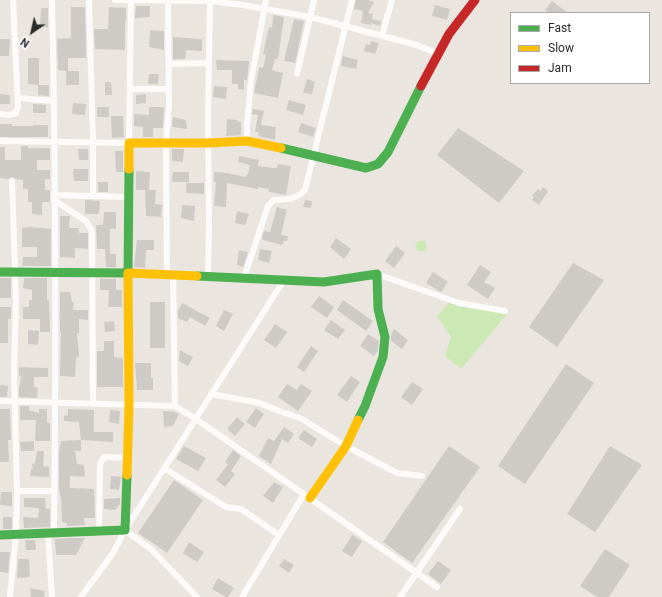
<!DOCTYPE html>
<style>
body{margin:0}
#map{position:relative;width:662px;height:597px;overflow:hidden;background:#eae5df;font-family:Roboto,sans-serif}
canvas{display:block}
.legend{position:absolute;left:510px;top:12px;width:140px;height:72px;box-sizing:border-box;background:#fff;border:1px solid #aaa;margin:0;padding:5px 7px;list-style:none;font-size:12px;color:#2b2b2b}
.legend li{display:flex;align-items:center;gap:8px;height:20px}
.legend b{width:20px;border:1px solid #aaa}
.north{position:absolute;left:12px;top:12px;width:40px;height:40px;-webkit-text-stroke:3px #fff;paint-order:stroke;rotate:214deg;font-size:11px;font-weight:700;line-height:16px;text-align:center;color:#2b2b2b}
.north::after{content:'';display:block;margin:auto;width:14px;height:18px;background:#2b2b2b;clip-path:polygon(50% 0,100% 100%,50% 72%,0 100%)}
</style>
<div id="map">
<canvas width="662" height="597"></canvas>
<ul class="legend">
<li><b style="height:5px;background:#4caf50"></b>Fast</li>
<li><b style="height:5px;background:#ffc107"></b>Slow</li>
<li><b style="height:5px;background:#c62828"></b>Jam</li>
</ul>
<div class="north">N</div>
</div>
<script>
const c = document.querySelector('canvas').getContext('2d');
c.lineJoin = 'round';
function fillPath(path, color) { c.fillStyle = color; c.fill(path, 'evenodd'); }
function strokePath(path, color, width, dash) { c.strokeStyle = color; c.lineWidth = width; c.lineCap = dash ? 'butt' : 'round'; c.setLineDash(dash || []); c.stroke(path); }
fillPath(new Path2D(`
 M415.5 246a5.5 5.5 0 1 1 11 0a5.5 5.5 0 1 1-11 0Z
 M450,302L507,314L461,369L445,356L451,337L437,316Z`), '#cce8b4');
fillPath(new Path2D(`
 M356,0H367L374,2L368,13L373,14L372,19L381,21L380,26L371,23V25L361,23L363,11L354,9Z
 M552,1L568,13H549L545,10Z
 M435,5L450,9L447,20L432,16Z
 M136,6H150V17L135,18Z
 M71,7H85L86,58H68V71H79V85H66V71L58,70L57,39L71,38Z
 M109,7L126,8V22H125V50L95,49L94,29H108Z
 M41,8H48V27H40Z
 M273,15L284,17L278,59H275L272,70L283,73L278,98L254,93L259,67L263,68L266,55L263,54L269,27L272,28Z
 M294,19L304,21L295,63L284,61Z
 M150,30L164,31V50L149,47Z
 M173,37L202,39V51L186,50L185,59H173Z
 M0,39H10L9,56H0Z
 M371,41L379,43L375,54L364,51L366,44L370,45Z
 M343,56L358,60L356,69L341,66Z
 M28,58H39V85L28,84Z
 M216,60L249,61L247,80H244V90L238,89V84H232V70H217Z
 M149,74H159L158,84H148Z
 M307,79L315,82L312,94L303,93Z
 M105,82H111L112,95H105Z
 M38,85H49V96L38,95Z
 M214,86L227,87L226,99L213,97Z
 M0,94L10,95V104H0Z
 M146,94V103L136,104V95Z
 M289,100L306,105L303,115L286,110Z
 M73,103L86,104L85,115L72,114Z
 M33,104L46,105V113H33Z
 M97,107H109V117H97Z
 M149,107H164L163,128H153V137H143V127L134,126V114L149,115Z
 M253,109L264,111L261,125L276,127L275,140L258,136L259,132H255L258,115L252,114Z
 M111,116H123L124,137L112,138Z
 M173,117L186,120L187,129L172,127Z
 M227,119L238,120L237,122H241V135L226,136Z
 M301,123L316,128L313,137L298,132Z
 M0,124H12V126H33V125H48V137H0Z
 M458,128L524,171L499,203L437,155Z
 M21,146H28V148H50V160H37V170H50V179H45V190H50V202H42V215L32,214V202H28V189H23V180L16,179L12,177L8,179L0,178V147H5V160H21Z
 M78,149H88V160H79Z
 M172,149H184L183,162L172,161Z
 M115,151H123V172H116Z
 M239,156L259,160L258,166L274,168H277L278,164L291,166L286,195L269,192V189L258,187V189L227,183L226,207L214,206L216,182H214V172L228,173L245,177L248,174L250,165L238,162Z
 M73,169H88V181H74Z
 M136,171L150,172L149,190H156L155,204L162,205L161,217L146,216L145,190H136Z
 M173,172H189V182H172Z
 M98,182H108V192H98Z
 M186,183H204V194L186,193Z
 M543,187L548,191L539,205L532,200L534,197L532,196L538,189L541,191Z
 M85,200L100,201L99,214H85Z
 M305,200L312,201L311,208L303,207Z
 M182,205L195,206L194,221L181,218Z
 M277,207L287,210L281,235L288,236L287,241H284L282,245L263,240L262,238L264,231L270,232Z
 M237,211L249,214L245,225L235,223Z
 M104,212H116V229H110V254H116V267H106L105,249H97L96,225H103Z
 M60,216H70L69,228H79L78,233H88V249L75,248V258L60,257Z
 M30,227L51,229V266H22L23,257H37V247H22V228Z
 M336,238L351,249L344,259L330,247Z
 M137,240H154V250H146L145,268L134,267Z
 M396,246L405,253L394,268L385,261Z
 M260,249L272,251L269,263L258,260Z
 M239,250L248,252L243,267L237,265Z
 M573,263L604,280L557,347L529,327Z
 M480,265L491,272L484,282L495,288L488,299L467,285Z
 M433,272L448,282L441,292L426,283Z
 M0,278H11V298H0Z
 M24,278H47V300L49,301L50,332H40V319H23V307H29V300H32V290L23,288Z
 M100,279H116V290H122V307H108L109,290H100Z
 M60,292H70L72,302H74L73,310H88V320L79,319V333H77L79,357L76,358L75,377L60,376L61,332H60Z
 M319,296L334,307L327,318L311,307Z
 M343,300L373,321L366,331L337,310Z
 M150,302H165V348H150Z
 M182,303L210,318L205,326L190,317L187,322L178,318V311Z
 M0,307H11V319H8V343H0Z
 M224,310L233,314L224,331L216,326Z
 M331,320L345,330L338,339L324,330Z
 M114,321L115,331L105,332L104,322Z
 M275,324L287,332L276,348L264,340Z
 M394,329L408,340L402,349L391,341V335Z
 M28,330L39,331L38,345L28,344Z
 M368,334L379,341L378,351L374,356L360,346Z
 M104,341H114V357L123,358V387H97V351H104Z
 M311,346L318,351L304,372L297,367Z
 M180,350L193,357L188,366L179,361Z
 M135,363H151V378H153V390H137Z
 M566,364L594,383L525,484L498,466Z
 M19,367L48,368V377H34V387L38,388L37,398L19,397V386H20L21,376L19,375Z
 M351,376L360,382L347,402L337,395Z
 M412,382L423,389L412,405L401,397Z
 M287,384L297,390L301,384L312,391L298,411L278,397Z
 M0,385L8,386L7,397H0Z
 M20,406H29V410L39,413V409H47V423H50V441H35L36,420H20Z
 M256,408L264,414L255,428L246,422Z
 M0,409H10L11,440H8L9,462H0Z
 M68,409L94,410V432H113V442L81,440L79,422L64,421V416L68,415Z
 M110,410L120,411L119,424L109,422Z
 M163,411L175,412L179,414L173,426L164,427Z
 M237,417L245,424L235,436L227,429Z
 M284,427L294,434L288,443L282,439L271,464L259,456L268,438L274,441Z
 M304,430L317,439L312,447L298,438Z
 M81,440V451H75L77,464L84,465L85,477L70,476V488L94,489L95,518H84L85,525L67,526V523L62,522L61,498L59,489V451L61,441Z
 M34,441V451H21L20,442Z
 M184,446L206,458L198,471L176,459Z
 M449,446L480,467L412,563L383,542Z
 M610,446L642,465L595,532L567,514Z
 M233,450L241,456L231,471L235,474L225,487L216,480L228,464L225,462Z
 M37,451H44L43,466L49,467V477L30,476L31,469H33L32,464L35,463Z
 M111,476L121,477L119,490L110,489Z
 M174,480L203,500L167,553L138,533Z
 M274,482L283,487L273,503L263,496Z
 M1,492H12V506L0,505Z
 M24,498H45L46,509H50V527L24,528L23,517L38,518L39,508L24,507Z
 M120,498V504L115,510L104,509V499Z
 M3,517H12V529H3Z
 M352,535L362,541L352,557L342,551Z
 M71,538H85L76,555H56L55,539Z
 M25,540H35L36,550H26Z
 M189,542L204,552L197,562L183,553Z
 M605,549L630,565L609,597H597L580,586Z
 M0,552H10L8,573L0,572Z
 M18,559H29L30,577L17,578Z
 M284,559L294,565L289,573L279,566Z
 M438,561L451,570L441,584L428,574Z
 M218,578L234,588L228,597H226L212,589Z
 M30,588L45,591L44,597H31Z`), '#cecbc7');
strokePath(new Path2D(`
 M52,0C56,178 56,356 54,533
 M89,0L93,142V196
 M115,0L210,1L243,5L310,17L417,45L438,54
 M382,36L392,0
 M168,64L208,63
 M297,74L314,0
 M130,89H169
 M18,98L54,101
 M0,114L9,115L16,113L18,107L13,0
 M0,141L129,143L131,0
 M247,141V125L251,81L266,0
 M54,195L129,197
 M54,200L86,221L92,231L93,404
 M377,274L459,303L505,311
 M167,275L166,143L169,106L168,0
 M173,275L175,406
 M208,277L209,224L208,115L210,0
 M244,278L268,206L274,200C287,199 296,200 305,190L352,0
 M211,394L260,403L279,411L300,418L346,446L397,473L422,476
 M0,401L175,406L196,419L437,587
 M164,468L226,507L241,509L279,535
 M17,491H54
 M125,530L152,550L197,597
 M99,531L100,464L104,457L127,458
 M48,534L52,597
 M10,597L16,534L17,491L14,373L16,300L12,181
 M81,597L113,553L125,530L284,280
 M242,597L304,494
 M400,597L460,509`), '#fcfbfa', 6);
strokePath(new Path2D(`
 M281,148L366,168L378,164L388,152L421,86
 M0,272L128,273L129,169
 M197,276L324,282L377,274L378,309L385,337L383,357L365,406L358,420
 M0,535L125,530L127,475`), '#4caf50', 9);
strokePath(new Path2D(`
 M129,169V143H208L247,141L281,148
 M127,475L129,405L128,273L197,276
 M310,498L346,446L358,420`), '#ffc107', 9);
strokePath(new Path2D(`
 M421,86L449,34L475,0`), '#c62828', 9);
</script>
